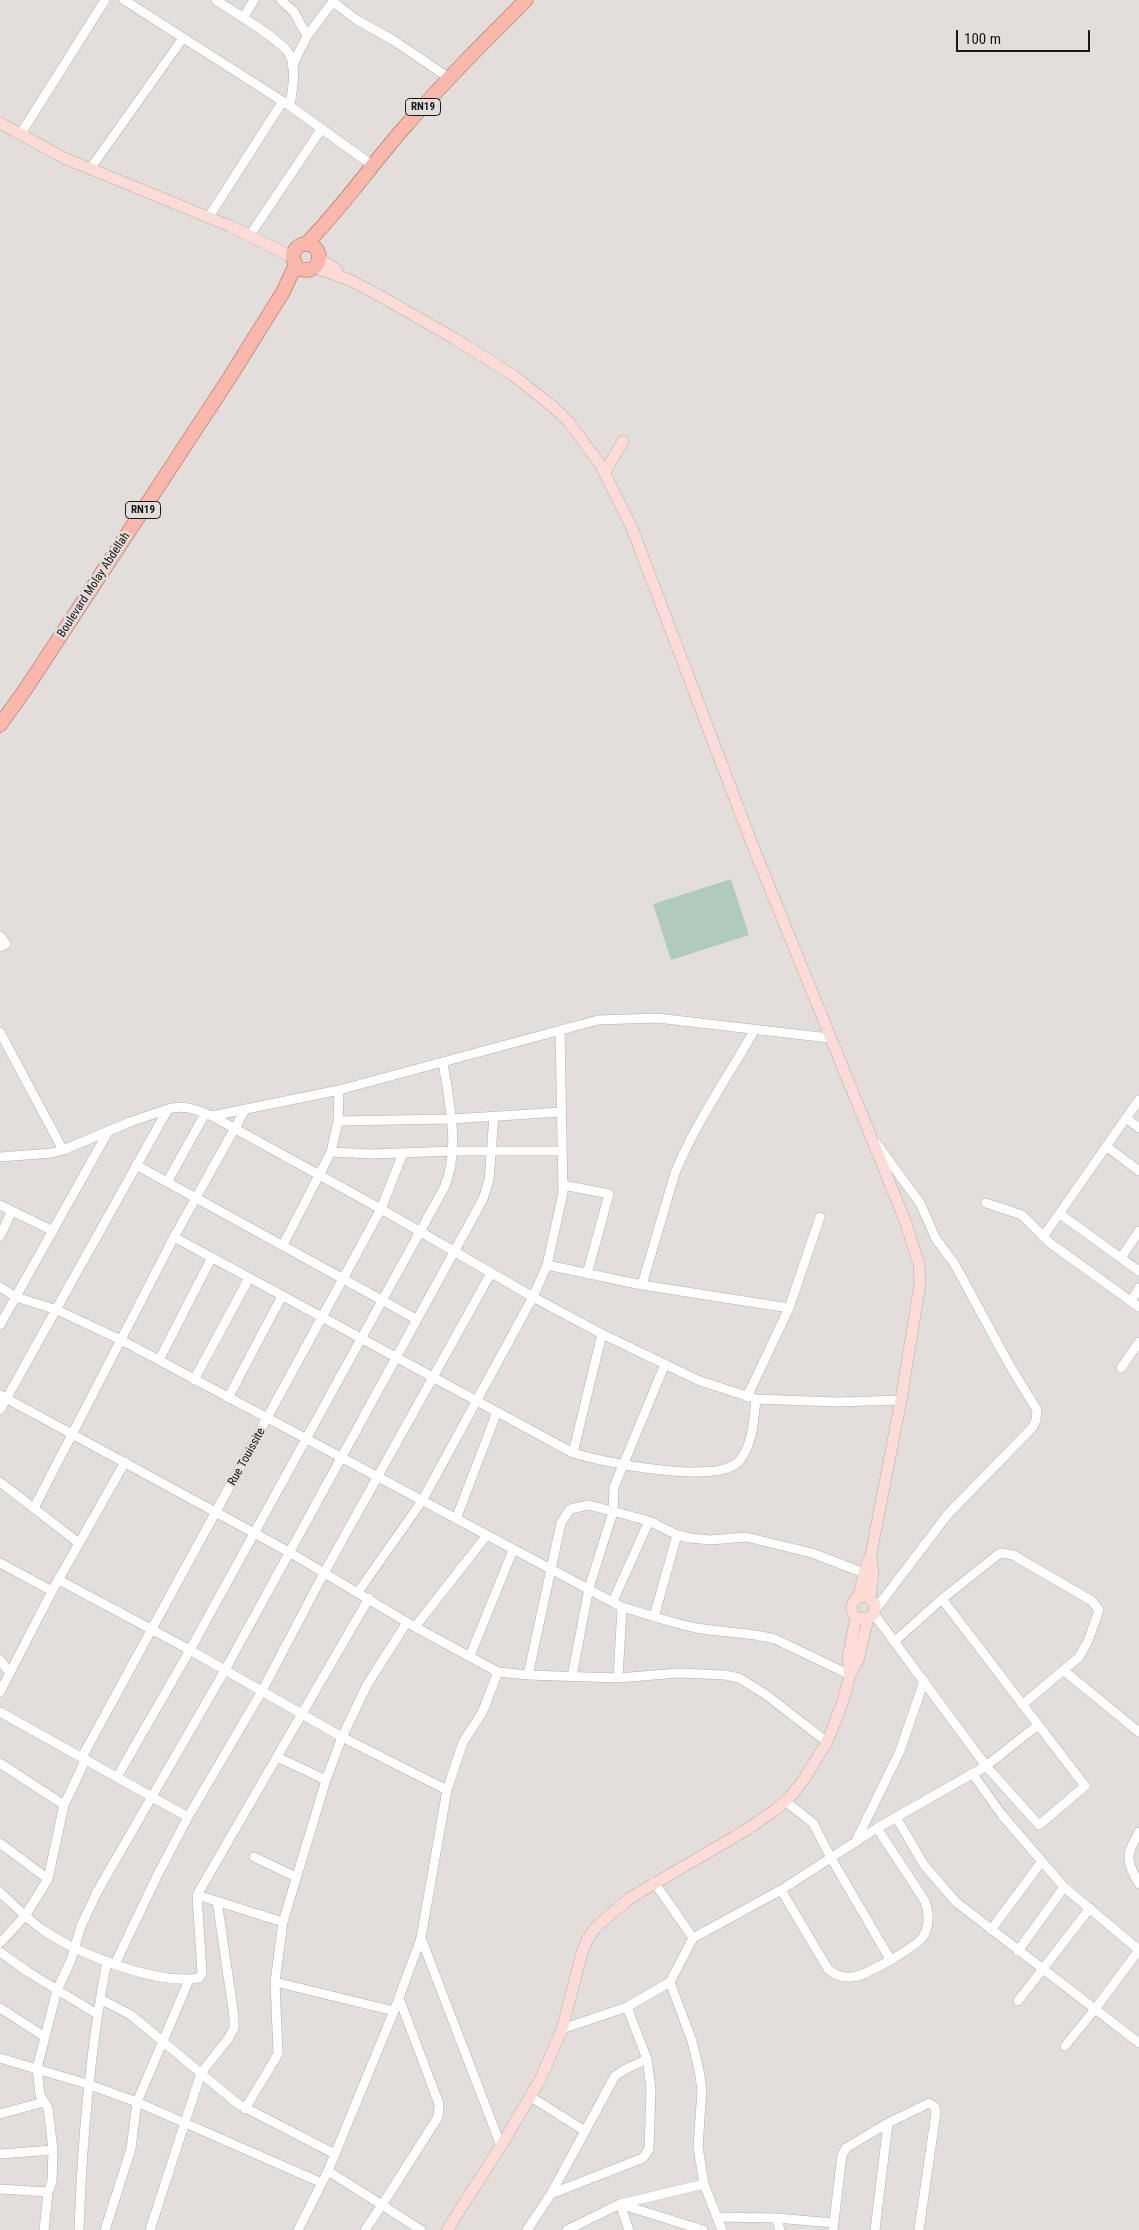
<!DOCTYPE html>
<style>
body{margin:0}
#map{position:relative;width:1139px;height:2230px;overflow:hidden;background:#e2dedb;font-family:"Roboto Condensed",sans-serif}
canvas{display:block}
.scale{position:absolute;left:956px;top:30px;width:134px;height:22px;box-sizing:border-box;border:2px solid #181716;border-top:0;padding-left:6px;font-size:15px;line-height:18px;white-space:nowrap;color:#181716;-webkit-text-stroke:4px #e2dedb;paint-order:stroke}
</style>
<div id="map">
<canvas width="1139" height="2230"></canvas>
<div class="scale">100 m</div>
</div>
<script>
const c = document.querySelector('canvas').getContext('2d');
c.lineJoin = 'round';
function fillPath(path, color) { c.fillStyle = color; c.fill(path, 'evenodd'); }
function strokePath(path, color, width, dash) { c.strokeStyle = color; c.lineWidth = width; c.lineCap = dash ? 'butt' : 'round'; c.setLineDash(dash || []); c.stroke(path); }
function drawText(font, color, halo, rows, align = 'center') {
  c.font = font + ' "Roboto Condensed",sans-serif'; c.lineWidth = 5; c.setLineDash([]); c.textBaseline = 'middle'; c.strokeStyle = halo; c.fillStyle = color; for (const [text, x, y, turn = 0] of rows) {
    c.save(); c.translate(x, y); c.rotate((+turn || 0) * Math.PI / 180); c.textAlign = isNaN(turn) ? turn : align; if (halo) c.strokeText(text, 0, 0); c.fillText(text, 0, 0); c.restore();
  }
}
fillPath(new Path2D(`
 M731,879L749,935L671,960L653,904Z`), '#afcbbb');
const street = new Path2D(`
 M124,0L290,106L372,165
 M216,0C232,11 278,38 288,52C298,67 292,90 290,106
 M281,0L294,12L307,36
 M333,2L357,20L393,40L449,78
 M243,18L254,0
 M292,66L307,36L334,0
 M20,135L105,0
 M90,169L183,38
 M208,218L283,101
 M250,235L322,128
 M0,936L6,944L0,947
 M0,1032L63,1150
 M1139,1100L1126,1118L1139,1128
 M212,1116L339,1090L598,1020L657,1018L829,1038
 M338,1121L451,1119L562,1112
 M1106,1146L1139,1171
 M331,1152L371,1154L453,1151H562
 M0,1157L52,1153L63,1150L130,1122L168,1109C184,1104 197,1110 212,1116L381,1209L533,1297L602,1334L700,1381L756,1399L837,1402L901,1400
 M136,1165L416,1319
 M167,1182L205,1114
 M563,1185L609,1194L587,1274
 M986,1203L1022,1215L1050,1243L1139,1307
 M0,1205L53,1231
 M1060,1214L1139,1271
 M0,1236L12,1211
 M174,1237L573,1453C602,1462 719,1486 739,1461C753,1445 754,1419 756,1399
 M1043,1237L1126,1118
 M283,1245L331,1152L338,1121L339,1090
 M1121,1258L1139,1231
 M547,1265L642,1285L789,1308
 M642,1285L675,1173C696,1122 728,1077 755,1029
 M0,1287L16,1297L57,1310L121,1340L622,1607C647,1614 671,1623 697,1628C723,1633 750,1632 775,1639L850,1675
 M1131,1301L1139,1288
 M0,1325L109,1130
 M159,1360L212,1257
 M1121,1368L1139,1342
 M194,1380L249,1278
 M0,1395L289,1552L415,1627L498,1672L528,1675L618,1678L678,1673L725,1675L739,1678L765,1694L827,1742
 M747,1397L789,1308L820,1217
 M228,1398L282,1296
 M0,1410L168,1109
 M573,1453L602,1334
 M0,1482L79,1543
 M34,1508L174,1237L245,1110
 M456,1519L497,1412
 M0,1563L52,1591
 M59,1580L190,1650L342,1737L447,1790
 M358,1592L422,1501L533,1297L547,1265L563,1193L560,1030
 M613,1601L649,1521
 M875,1610L948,1514L1032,1428L1036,1420L1037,1410L1010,1366L954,1263L936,1239L920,1203L876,1143
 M874,1614L986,1766L1039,1825L1085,1786L942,1599
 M654,1617L677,1535
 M415,1627L487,1535
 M895,1641L942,1599L1000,1553L1013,1555L1092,1601L1099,1610L1088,1641L1079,1657L1022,1705
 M470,1656L513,1550
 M0,1660L10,1673
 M1063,1670L1139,1732
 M528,1675L561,1523L570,1509L589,1505L649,1521L677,1535L690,1538L710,1540L746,1537L812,1553L864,1573
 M572,1676L589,1588L613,1512L614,1487L665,1364
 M618,1678L622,1607
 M0,1692L52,1591L125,1462
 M0,1712L188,1817
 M82,1757L381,1209L403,1153
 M277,1757L326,1780
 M0,1763L64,1805
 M972,1773L1002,1815L1064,1887L1139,1950
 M117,1777L190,1650L444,1188C461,1149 449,1103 443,1062
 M785,1801L813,1823L831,1858L890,1959
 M896,1817L924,1865L956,1902L1139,2043
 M1139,1832C1125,1857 1126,1860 1139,1884
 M0,1843L48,1879L25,1916L0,1943
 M855,1843L900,1751L924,1681
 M254,1857L296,1877
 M48,1879L64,1805L86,1759
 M654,1882L693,1938
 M781,1890L828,1969C835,1975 843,1978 852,1977C865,1976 919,1946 924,1935C930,1924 929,1913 925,1901L877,1828
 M0,1892C14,1905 27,1919 43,1930C79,1954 155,1985 199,1978L202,1973L197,1895L369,1598
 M197,1895L283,1922
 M991,1930L1042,1861
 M421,1938L501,2146
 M1018,1951L1064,1887
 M0,1952L28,1972L97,2014
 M115,1964L158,1874L188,1817L262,1691L324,1573L491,1273
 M275,1982L394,2011
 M670,1982L692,2041L699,2070L702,2090L698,2147L704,2184
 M100,1999L131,2015L238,2104L335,2154
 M1018,2001L1090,1908
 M627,2007L670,1982L693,1938L781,1890L877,1828L986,1766L1038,1725
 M0,2008L45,2037
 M1065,2046L1095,2009L1139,1950
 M0,2058L87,2084L137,2102L322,2183
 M531,2097L585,2131
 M245,2109L278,2054L275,1982L283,1922L326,1780L342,1737L367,1685L407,1622
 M0,2114L44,2102
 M0,2154L53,2150
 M328,2171L382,2205L438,2117L439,2104L399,1998
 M0,2189L48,2192
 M551,2194L643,2158L649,2149L651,2088L647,2059L627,2007L562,2029
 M620,2204L629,2230
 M623,2205L703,2230
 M718,2217L776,2218L834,2223
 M776,2218L780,2230
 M44,2230L48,2192L52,2182L53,2150L48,2108L40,2095L37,2068L57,1990L71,1960L81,1926L97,1892L225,1670L483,1199L489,1180L494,1116
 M79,2230C82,2139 90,2050 107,1961
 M105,2230L131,2149L137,2102L189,1980
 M150,2230L201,2073L228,2039L234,2028V2016L217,1901
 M298,2230L328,2171L394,2011L421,1938L447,1790L463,1742L482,1713L498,1672
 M365,2230L382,2205L421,2230
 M527,2230L551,2194L615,2076L624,2070L647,2059
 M567,2230L620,2204L704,2184L722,2230
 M833,2230L842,2155L846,2148L888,2123L929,2103L935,2107L936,2112L919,2230
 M875,2230L888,2123`);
const secondary = new Path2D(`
 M0,123L64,158L230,226L294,258
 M319,258L337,270
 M314,267L350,280L382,297L457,340L514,376L552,406L568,421L600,464L632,528L754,849L906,1223L919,1264L920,1284L901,1400L871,1554L864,1573L859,1596
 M605,472L623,441
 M870,1598L873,1573L871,1558
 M850,1675L848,1657L856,1618C845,1606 856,1592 870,1598L875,1605L874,1614L868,1619L856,1618
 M447,2230L501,2146L541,2078L562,2029L582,1953L587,1940L596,1927L630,1898L746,1830L775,1810L791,1796L804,1779L827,1742L843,1701L850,1675L858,1660L868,1619`);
const primary = new Path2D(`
 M306,244C341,209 369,168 402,130C441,85 484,42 526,0
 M293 257a13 13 0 1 1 26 0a13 13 0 1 1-26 0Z
 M0,725L27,687L230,377L283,292L296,264`);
strokePath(street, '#b3afad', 10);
strokePath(secondary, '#b3afad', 12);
strokePath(primary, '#a96054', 15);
strokePath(street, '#fff', 9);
strokePath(secondary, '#fddbd6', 11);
strokePath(primary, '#fab7ac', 14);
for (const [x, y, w] of [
 [423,107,35],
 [143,510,35]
]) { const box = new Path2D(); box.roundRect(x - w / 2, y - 8.5, w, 17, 4); c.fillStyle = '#e2dedb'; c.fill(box); strokePath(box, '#181716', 1); }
drawText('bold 11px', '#181716', null, [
 ["RN19",423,107],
 ["RN19",143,510]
]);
drawText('12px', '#181716', '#e2dedb', [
 ["Boulevard Molay Abdellah",94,585,-57],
 ["Rue Touissite",247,1457,-61]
]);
</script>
